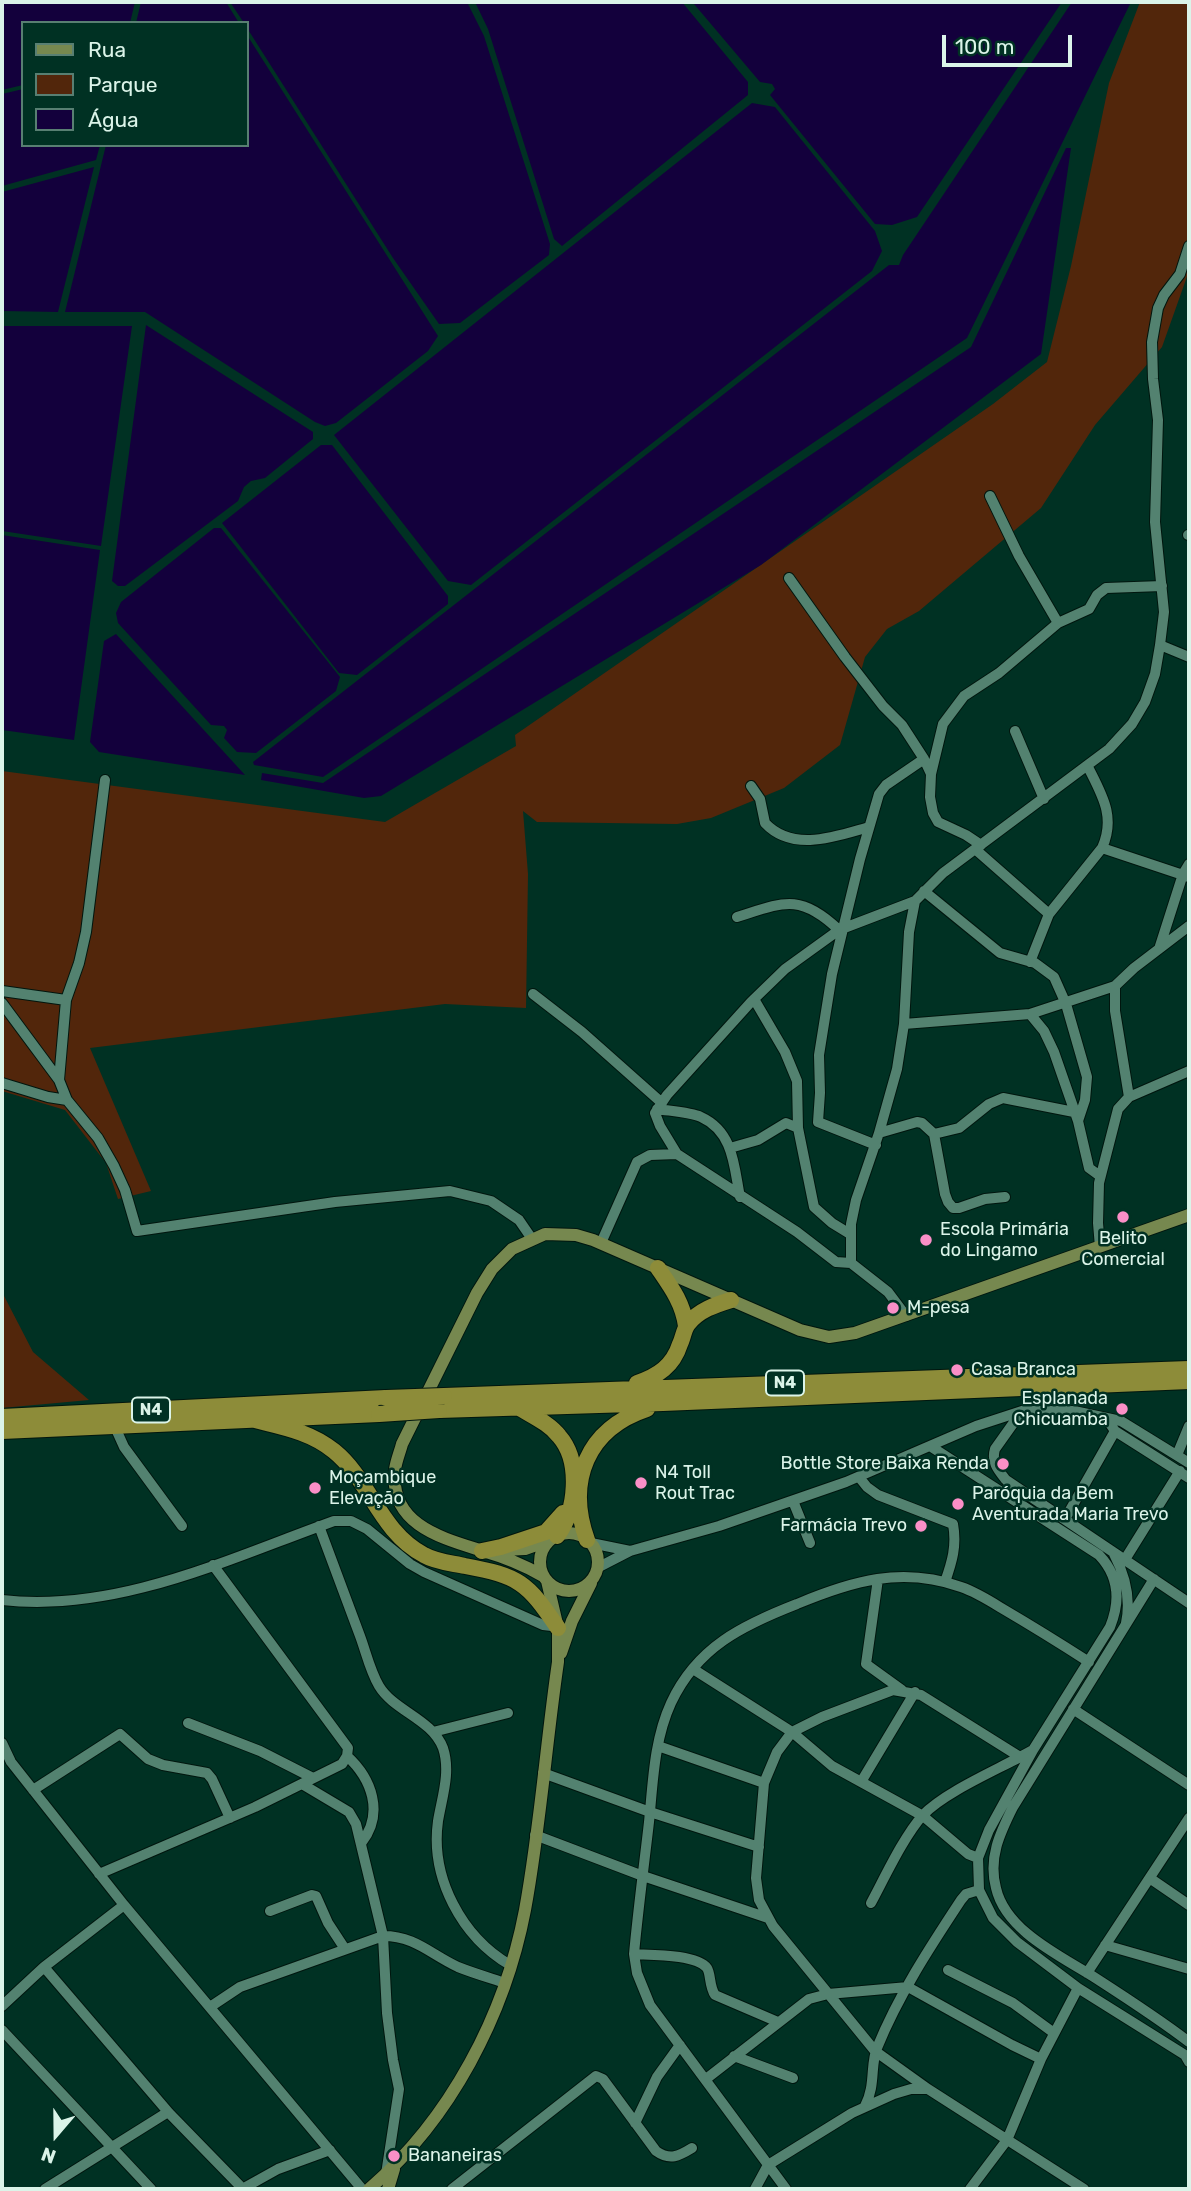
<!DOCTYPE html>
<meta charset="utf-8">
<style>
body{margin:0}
#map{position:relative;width:1191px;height:2191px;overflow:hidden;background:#003123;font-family:Rubik,sans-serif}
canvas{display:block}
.frame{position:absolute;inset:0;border:4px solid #dbf4e9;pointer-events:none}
.legend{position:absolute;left:21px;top:21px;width:228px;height:126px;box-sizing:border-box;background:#003123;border:2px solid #587f72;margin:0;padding:9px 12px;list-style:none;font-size:21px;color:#dbf4e9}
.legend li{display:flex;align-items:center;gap:14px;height:35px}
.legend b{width:35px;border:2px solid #587f72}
.north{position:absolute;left:21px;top:2100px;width:70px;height:70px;-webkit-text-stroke:5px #003123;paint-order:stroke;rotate:200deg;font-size:19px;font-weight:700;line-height:28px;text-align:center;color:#dbf4e9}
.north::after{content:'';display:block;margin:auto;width:24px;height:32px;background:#dbf4e9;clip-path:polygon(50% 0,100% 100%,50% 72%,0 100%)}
.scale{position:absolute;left:942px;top:35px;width:130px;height:32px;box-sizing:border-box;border:4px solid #dbf4e9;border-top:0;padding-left:9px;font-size:21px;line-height:24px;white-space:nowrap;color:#dbf4e9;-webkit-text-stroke:5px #003123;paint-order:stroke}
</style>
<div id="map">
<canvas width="1191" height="2191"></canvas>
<div class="frame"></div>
<ul class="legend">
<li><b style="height:9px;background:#76884f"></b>Rua</li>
<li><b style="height:19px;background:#52260b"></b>Parque</li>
<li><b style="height:19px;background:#13003c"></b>Água</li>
</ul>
<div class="north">N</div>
<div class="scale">100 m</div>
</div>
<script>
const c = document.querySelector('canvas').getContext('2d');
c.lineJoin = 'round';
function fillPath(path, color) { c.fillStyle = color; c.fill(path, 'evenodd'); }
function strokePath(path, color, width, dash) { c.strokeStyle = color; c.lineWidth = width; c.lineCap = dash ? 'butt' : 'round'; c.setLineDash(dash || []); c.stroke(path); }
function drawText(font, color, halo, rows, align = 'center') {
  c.font = font + ' Rubik,sans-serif'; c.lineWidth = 5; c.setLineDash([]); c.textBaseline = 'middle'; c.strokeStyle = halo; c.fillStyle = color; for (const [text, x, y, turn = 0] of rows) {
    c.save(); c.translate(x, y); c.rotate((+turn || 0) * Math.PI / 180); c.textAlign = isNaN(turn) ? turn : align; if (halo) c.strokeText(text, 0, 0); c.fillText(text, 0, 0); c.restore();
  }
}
fillPath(new Path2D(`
 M1140,2H1189V271L1162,347L1095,425L1041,508L919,611L887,629L865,657L840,745L784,788L711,818L677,824L537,822L523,811L528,874L526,1008L445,1004L90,1048L151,1191L118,1199L106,1163L65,1110L2,1091V771L385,822L516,746L515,735L993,404L1047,362L1071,266L1109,83Z
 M2,1292L33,1352L89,1400L2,1408Z`), '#52260b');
fillPath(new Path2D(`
 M2,2H135L130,23H23V85L2,90Z
 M141,2H226L239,23H136Z
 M230,2H467L484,36L550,244L549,255L460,323L439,324L393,258L247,28V23H244Z
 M475,2H682L748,82V95L562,246L554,239L488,29Z
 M695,2H1062L917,217L892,225L875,224L770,95L775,89L772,84L760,82L694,4Z
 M1072,2H1131L967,338L323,777L254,765L253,762L889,265H899L903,255Z
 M247,35L438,336L428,351L336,423L325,426L315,422L145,312H65L106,145H247Z
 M23,89V145H100L96,160L2,186V94Z
 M752,103L775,107L875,231L882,251L872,271L471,585L448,581L334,435Z
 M1066,148H1071L1041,354L761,565L381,796L364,798L261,780L262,773L323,783L971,347Z
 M94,167L58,312L2,311V192Z
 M146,325L313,432V439L265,478L251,481L244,487L238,501L125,586H118L112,581Z
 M2,326H132L101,546L2,531Z
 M321,445H332L448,596V604L357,675L339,673L222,523Z
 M214,528H221L340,677L336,691L256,753L237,752L224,738L227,730L224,726L211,725L118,623L116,613L121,602Z
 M2,535L100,550L74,740L2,730Z
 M116,634L245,775L99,752L90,742L104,641Z`), '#13003c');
const minor = new Path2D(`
 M990,496L1019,556L1058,623
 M1188,535H1189
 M789,578L845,657L883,706L902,725L924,759L931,774L930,797L933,813L938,822L966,835L981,845
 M1160,645L1189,657
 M1015,731L1044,799
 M931,774L943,724L964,696L999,673L1058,623L1089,609L1097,595L1106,588L1162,586
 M105,780L86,932L79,963L66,1000L59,1080L67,1100L98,1138L114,1166L125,1190L137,1231L335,1202L450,1191L491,1201L519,1220L532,1239
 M751,786L760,799L765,823C793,853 837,836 869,827
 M1102,848L1189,877
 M975,849L1049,914
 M924,891L1000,953L1035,963L1054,977L1066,1004L1087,1077L1085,1100L1078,1121
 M737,917C784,902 800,893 839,930
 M1159,949L1183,874L1189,864
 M1030,962L1049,914L1102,848C1116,817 1102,795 1088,767
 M2,991L66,1000
 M533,994L582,1032L662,1103
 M754,999L785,1052L797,1081L798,1128L814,1207L832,1223L850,1234
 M2,1003L59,1080
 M1030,1014L1044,1031L1054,1052L1078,1121L1089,1168L1100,1176
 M904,1024L1030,1014L1115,986
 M2,1083L48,1097L67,1100
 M1129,1097L1115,1011V986L1134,968L1189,926
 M657,1109C669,1111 690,1112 701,1117C734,1132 734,1167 740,1197
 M879,1133L917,1122L922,1123L934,1134L945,1194L948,1202L953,1208H959L985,1199L1005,1197
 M934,1134L959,1128L989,1104L1003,1098L1074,1112
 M876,1145L818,1122L820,1093L819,1055L832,974L860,859L879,794L886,785L924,759
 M730,1148L758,1140L786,1123L798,1128
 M601,1243L637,1162L650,1155L677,1154
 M1100,1247L1098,1223L1099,1183L1118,1109L1129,1097L1189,1071
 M851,1263V1224L856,1200L879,1133L897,1069L904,1024L909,932L915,901L943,873L1109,749L1132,724L1145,702L1155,674L1160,645L1164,612L1155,522L1158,420L1153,379L1152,342L1158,308L1164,295L1180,274L1189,246
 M906,1316L888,1292L851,1263L836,1262L797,1232L677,1154L660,1126L655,1113L667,1095L751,1002L785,969L839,930L915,901
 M1022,1411L995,1449C991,1462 998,1470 1006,1480L1189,1603
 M1106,1418L1115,1431L1189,1478
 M115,1427L124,1447L182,1526
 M930,1446L1099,1555C1119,1576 1121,1600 1110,1627L1033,1750L989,1830L978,1858L979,1890L993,1918L1017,1942L1078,1988L1185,2055L1189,2062
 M1177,1455L1189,1426
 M859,1477L867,1487L878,1495L953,1524C957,1546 952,1562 945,1582
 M793,1501L810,1543
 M1065,1519L1115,1431
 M319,1526C333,1563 346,1599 360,1636C366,1652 370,1671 379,1686C394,1711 432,1719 443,1748C451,1772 442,1797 438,1821C430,1878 462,1937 510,1965
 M591,1543L630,1551
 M1114,1554C1125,1575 1131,1599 1126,1623
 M1124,1561L1180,1471
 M597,1568L630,1551L719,1526L846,1482L976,1426L1022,1411H1074L1121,1421L1189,1463
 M878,1579L866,1664L902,1690
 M1154,1579L1013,1807C1000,1833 988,1858 996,1888C1006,1932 1063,1957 1097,1979C1128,1999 1159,2019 1189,2042
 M2,1600C117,1613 228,1559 334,1521H351L367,1529L410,1564L424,1572L543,1625L560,1627
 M693,1669L792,1732L832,1766L923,1816L968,1854L978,1858
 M1073,1709L1189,1785
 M188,1723L260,1751L313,1778
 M433,1732L508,1713
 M2,1743L11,1762L124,1905L362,2189
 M658,1746L764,1783
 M1033,1750L1020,1757L921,1695L893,1690L822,1717L792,1732L777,1752L764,1783L756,1878L759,1900L773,1926L875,2051L928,2089L1084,2189
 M347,1756C372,1779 384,1813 362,1842
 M543,1773L650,1812L759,1847
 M861,1782L915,1692
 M302,1784L349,1812L356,1824L383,1936L387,2013L393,2060L399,2089L386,2174
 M33,1790L120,1734L148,1759L163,1765L207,1773L212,1779L230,1818
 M535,1835L643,1876L768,1918
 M99,1874L255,1807L342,1764L347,1756L348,1748L213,1565
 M1151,1879L1189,1905
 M871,1903C885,1877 904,1836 923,1815C944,1793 992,1772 1020,1757
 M270,1911L312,1895L316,1896L328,1923L345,1949
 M1105,1945L1189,1969
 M634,1954C650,1955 696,1954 707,1968C711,1974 709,1986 715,1995L778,2022
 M44,1967L169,2113L243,2189
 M948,1970L1013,2003L1054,2033
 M1087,1973L1189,1818
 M2,2006L44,1967L124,1905
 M210,2007L240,1987L383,1936C415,1936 430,1954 458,1967C473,1973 490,1978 505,1983
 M2,2030L151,2189
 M734,2056L793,2078
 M706,2079L809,1999L828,1994L908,1987L1012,2045L1041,2059
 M865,2106C876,2085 870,2065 877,2048C898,1996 930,1947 961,1900L966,1894L979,1890
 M635,2123L657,2077L680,2045
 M45,2189L168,2112
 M242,2189L278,2169L330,2150
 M452,2189L596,2076L603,2079L656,2151C670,2161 679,2156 692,2148
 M755,2189L768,2165L852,2113L894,2094L911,2089H928
 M786,2189L650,2005L637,1973L634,1954C638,1910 644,1866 649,1822C653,1782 654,1740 671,1703C697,1647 743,1625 797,1604C852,1581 902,1566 961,1587C976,1592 990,1601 1003,1609C1032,1626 1061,1644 1089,1662
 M970,2189L1007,2140L1041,2059L1078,1988`);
const major = new Path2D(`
 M540 1562a29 29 0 1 1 58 0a29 29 0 1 1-58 0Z
 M503,1550L525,1549L550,1540
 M543,1576C524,1565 504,1557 483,1551C442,1538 389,1525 395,1470C396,1461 400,1452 402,1444L477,1293L492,1269L512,1249L545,1234L576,1235L593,1240L800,1330L829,1337L855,1333L1189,1215
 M561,1653L572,1621L591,1583
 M369,2189C450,2120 505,2015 525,1910C540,1829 546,1744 558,1662V1628L547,1581
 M388,2189L394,2169`);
const highway = new Path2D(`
 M658,1268C671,1287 683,1303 686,1326
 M637,1383C658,1376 673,1366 680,1344C683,1338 684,1329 688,1324C699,1310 715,1305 731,1300
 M444,1396L1189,1369
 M518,1407C532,1416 549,1423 559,1436C581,1461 577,1511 557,1536
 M439,1410L663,1403L1189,1381
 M2,1417L386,1398
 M255,1420C283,1427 311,1432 334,1451C370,1480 379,1531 424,1555C436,1562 451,1563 465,1566C519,1576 527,1582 558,1628
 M2,1431L379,1414
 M587,1540C566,1481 587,1429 647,1409
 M482,1551L501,1547L546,1532L563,1513`);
strokePath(minor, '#00160e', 12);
strokePath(major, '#00160e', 14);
strokePath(highway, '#00160e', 18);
strokePath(minor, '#538270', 10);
strokePath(major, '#76884f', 12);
strokePath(highway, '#8d8c39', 16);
const highwayBridge = new Path2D(`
 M386,1398L444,1396
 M379,1414L439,1410`);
strokePath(highwayBridge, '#00160e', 18, []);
strokePath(highwayBridge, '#8d8c39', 16);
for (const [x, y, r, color] of [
 [1123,1217,7,"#fa8fc7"],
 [926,1240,7,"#fa8fc7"],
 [893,1308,7,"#fa8fc7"],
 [957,1370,7,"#fa8fc7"],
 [1122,1409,7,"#fa8fc7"],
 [1003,1464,7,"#fa8fc7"],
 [641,1483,7,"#fa8fc7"],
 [315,1488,7,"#fa8fc7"],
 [958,1504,7,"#fa8fc7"],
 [921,1526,7,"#fa8fc7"],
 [394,2156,7,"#fa8fc7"]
]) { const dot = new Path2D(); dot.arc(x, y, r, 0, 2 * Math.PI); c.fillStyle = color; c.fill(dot); strokePath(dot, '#003123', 2.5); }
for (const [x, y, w] of [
 [785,1383,38],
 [151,1410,38]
]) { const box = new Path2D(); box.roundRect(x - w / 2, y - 12.5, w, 25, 5); c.fillStyle = '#003123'; c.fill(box); strokePath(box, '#dbf4e9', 2); }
drawText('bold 16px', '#dbf4e9', null, [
 ["N4",785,1383],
 ["N4",151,1410]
]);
drawText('18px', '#dbf4e9', '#003123', [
 ["Escola Primária",940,1230],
 ["do Lingamo",940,1251],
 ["Belito",1123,1239,"center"],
 ["Comercial",1123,1260,"center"],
 ["M-pesa",907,1308],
 ["Casa Branca",971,1370],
 ["Esplanada",1108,1399,"right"],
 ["Chicuamba",1108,1420,"right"],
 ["Bottle Store Baixa Renda",989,1464,"right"],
 ["N4 Toll",655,1473],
 ["Rout Trac",655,1494],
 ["Moçambique",329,1478],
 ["Elevação",329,1499],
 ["Paróquia da Bem",972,1494],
 ["Aventurada Maria Trevo",972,1515],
 ["Farmácia Trevo",907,1526,"right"],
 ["Bananeiras",408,2156]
], 'left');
</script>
